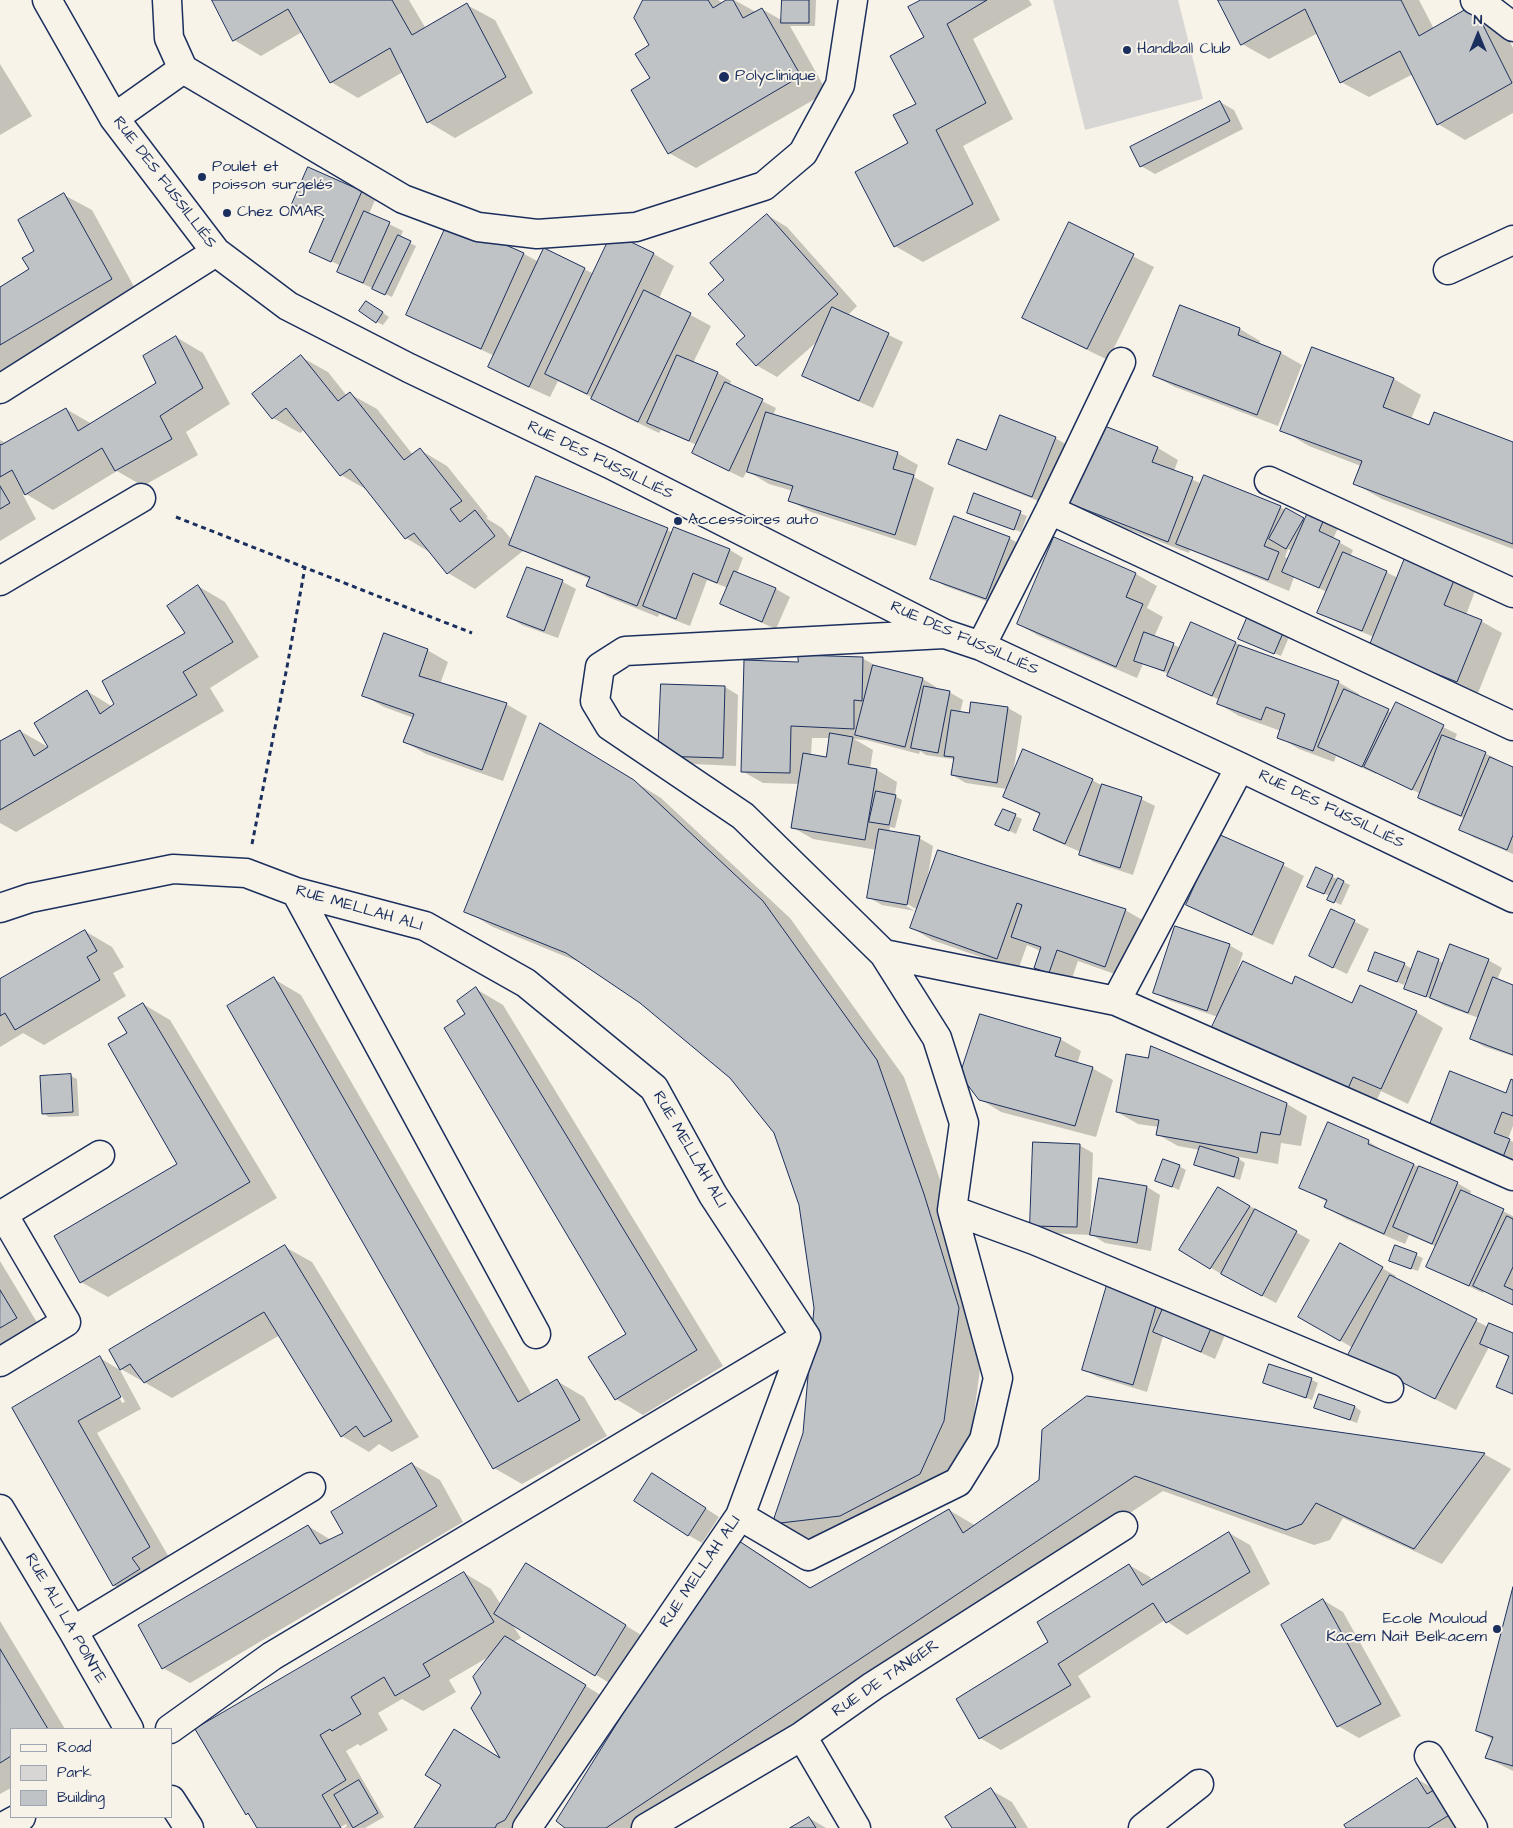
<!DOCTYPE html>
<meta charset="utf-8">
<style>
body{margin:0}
#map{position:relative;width:1513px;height:1828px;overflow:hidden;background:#f7f3e8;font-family:"Architects Daughter",sans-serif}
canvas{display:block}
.legend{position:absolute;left:10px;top:1728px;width:162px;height:90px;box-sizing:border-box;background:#f7f3e8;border:1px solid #9fa5b1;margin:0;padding:6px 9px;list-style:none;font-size:15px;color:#1b2f5e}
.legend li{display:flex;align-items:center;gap:10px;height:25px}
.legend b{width:25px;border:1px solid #9fa5b1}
.north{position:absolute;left:1453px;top:10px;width:50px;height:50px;-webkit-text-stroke:4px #f7f3e8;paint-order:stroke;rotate:0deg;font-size:14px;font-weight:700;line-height:20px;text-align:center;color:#1b2f5e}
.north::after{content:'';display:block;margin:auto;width:18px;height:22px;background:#1b2f5e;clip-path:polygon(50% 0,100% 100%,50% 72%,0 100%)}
</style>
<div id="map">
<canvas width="1513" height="1828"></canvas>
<ul class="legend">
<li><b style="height:6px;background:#f7f3e8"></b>Road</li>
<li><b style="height:14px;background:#d7d6d4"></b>Park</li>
<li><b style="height:14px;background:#c0c3c5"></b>Building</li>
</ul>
<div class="north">N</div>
</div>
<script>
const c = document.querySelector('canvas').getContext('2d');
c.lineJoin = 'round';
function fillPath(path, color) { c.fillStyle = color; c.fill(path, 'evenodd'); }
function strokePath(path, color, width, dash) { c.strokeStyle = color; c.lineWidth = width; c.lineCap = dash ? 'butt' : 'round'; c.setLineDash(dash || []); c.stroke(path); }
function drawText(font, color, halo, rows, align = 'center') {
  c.font = font + ' "Architects Daughter",sans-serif'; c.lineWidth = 4; c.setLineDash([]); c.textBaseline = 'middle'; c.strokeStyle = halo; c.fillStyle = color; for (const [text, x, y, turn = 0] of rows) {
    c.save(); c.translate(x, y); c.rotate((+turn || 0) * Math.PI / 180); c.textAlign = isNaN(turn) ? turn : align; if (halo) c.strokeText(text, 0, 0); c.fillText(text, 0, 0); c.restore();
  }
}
fillPath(new Path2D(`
 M1053,0H1178L1203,99L1085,130Z`), '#d7d6d4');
fillPath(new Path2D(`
 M213,0H409L426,29L467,5L495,20L533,93L455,138L428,122L403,72L358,98L331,82L302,32L261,56L234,40Z
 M645,0H718L723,3L728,0H734L756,12L762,9L783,21V0H816L815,26H790L827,92L696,168L669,153L651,79V46Z
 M924,0H1029L1032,5L973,39L1013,119L963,146L1000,220L923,262L895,246L857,173L909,144L918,105L926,37Z
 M1219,0H1419L1434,29L1473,7L1500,23L1513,48V113L1465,140L1438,124L1413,74L1369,97L1341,82L1318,33L1269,59L1242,44Z
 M0,64L32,116L0,135Z
 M1220,102L1234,110L1243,129L1155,174L1141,166L1131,148Z
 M362,192L375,200L369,214L403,231L400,238L416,246L392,297L352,279L339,272L341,266L311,251L325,219L294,203Z
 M64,195L92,210L138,294L0,377V289L30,270L36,251Z
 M767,215L787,227L857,306L848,315L903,342L873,408L817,383L803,375L819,340L777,377L756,365L726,280Z
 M450,221L524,254L539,262L545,250L594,274L613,235L654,254L674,266L659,298L711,326L693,363L718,373L731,381L730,385L776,408L773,416L897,453L918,465L914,477L934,488L916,546L811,512L790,501L793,491L769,484L747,471L743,478L707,461L693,453L697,445L661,430L659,433L613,411L593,398L558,381L550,397L510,379L490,367L495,356L428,326L408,314Z
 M1070,224L1154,267L1108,360L1044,329L1024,317Z
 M373,306L389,317L383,325L377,322Z
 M1240,329L1260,341L1259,345L1281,353L1302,365L1278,426L1175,387L1154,376Z
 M176,337L203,353L230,404L186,432L198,455L143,486L117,471L53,510L26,494L23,495L36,519L0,541V440L7,444L66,409L92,424L157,384Z
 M301,357L328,372L347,396L350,394L377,409L413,455L420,450L447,466L488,517L486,518L502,528L512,540L537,477L674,533L675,529L730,550L743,558L737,573L776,589L790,597L776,629L735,611L722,604L728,588L707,580L690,626L659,614L658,617L608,597L587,585L590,579L523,551L475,589L448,573L431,553L406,538L369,491L341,475L305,429L300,433L273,418Z
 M1394,379L1421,395L1411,419L1430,426L1513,444V549L1382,499L1355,484L1361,466L1309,446L1282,430Z
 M1055,438L1069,446L1046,504L963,471L949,463L987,452Z
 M1158,448L1178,460L1174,471L1202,484L1280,507L1306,521L1342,519L1333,539L1353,550L1350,557L1386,572L1398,578L1455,579L1475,591L1466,615L1481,621L1502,633L1478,693L1391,658L1374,637L1333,620L1319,612L1327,592L1294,577L1289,591L1190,550L1189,553L1088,514L1067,502ZM1288,549L1293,551L1289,559L1285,557Z
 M975,495L1027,516L1021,532L975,516Z
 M1009,538L1023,546L1000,606L945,586L932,578Z
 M1055,539L1136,574L1157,586L1147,608L1163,617L1154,637L1181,648L1236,643L1246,649L1338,682L1359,694L1358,697L1392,713L1397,704L1457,734L1454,741L1485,753L1513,768V854L1475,838L1461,830L1466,819L1433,806L1419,798L1421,794L1377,773L1376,774L1336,756L1334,762L1299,749L1279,737L1281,731L1239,716L1219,704L1220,700L1182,683L1169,675V674L1143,664L1137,678L1039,636L1018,624Z
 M527,568L563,582L576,589L558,638L522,625L509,617Z
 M198,586L225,602L259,657L210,688L224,711L16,832L0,823V743L20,731L50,748L87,691L113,707L187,633Z
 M1292,630L1281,656L1246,642Z
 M427,650L448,662L440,684L506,704L527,716L503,781L426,754L405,742L414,718L384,707L363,695Z
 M862,658L878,667L923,679L936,687V689L949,692L963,700L960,713L970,715L972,703L1008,708L1022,716L1013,774L1092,780L1103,786L1141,799L1155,806L1133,875L1094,862L1080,854L1081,852L1048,838L1034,830L1041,815L1004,797L1007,789L966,783L952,775L955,761L952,759L926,755L920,751L919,754L866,740L854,739L873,750L870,769L877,770L897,782L895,796L902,800L895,828L890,827L889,832L919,838L933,846L927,881L1125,910L1146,922L1126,978L1078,961L1070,984L1056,979L1036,968L1041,951L1027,945L1018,970L932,940L912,928L918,910L902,901L901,903L915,911L882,905L868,897L877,850L813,839L792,827L799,784L763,783L742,771L799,664ZM812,738H831L828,758L811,755Z
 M725,687L738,695L736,766L673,763Z
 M567,740L661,798L790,918L904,1077L951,1211L986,1324L971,1437L947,1490L868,1531L800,1539L773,1524L804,1433L815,1308L801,1205L775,1133L731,1077L641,1002L584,964L493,927L466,911Z
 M1015,816L1022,819L1016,834L997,825Z
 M1283,865L1304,876L1273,945L1208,916L1188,904Z
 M1316,869L1350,885L1341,905L1329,899L1330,896L1315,890Z
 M1332,910L1369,929L1347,974L1324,963Z
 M85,931L112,947L124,967L113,973L126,996L44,1045L23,1033L0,1047V980Z
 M1229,945L1243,953L1236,974L1238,975L1292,985L1353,1004L1416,1012L1443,1028L1408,1104L1381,1091L1374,1106L1218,1017L1168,1000L1154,992Z
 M1418,953L1444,963L1488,960L1502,968L1497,980L1513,986V1056L1485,1047L1471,1039L1479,1018L1445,1006L1432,999L1412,992L1405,988L1409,980L1406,979L1404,985L1369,970L1404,964L1412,969Z
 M274,979L301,995L532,1395L557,1381L584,1397L607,1436L522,1484L494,1468Z
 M476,989L503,1005L723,1366L643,1415L616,1399L628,1334L467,1015Z
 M143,1004L170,1020L277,1198L108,1297L81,1282L179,1165L129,1034Z
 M1060,1039L1081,1051L1077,1064L1092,1068L1113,1080L1096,1137L1001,1112L980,1099Z
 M71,1076L77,1079L79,1116L49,1117L43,1113Z
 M1513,1081V1126L1508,1139L1513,1142V1162L1444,1135L1507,1094Z
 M1287,1104L1307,1116L1301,1146L1281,1143L1278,1164L1234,1156L1245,1163L1240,1180L1202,1168L1196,1165L1200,1150L1178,1146L1157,1134L1159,1127L1138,1124L1117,1112Z
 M1329,1124L1369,1142L1389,1154L1457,1183L1471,1191L1470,1195L1513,1216V1305L1484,1291L1483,1293L1442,1274L1428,1266L1437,1247L1409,1235L1405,1244L1346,1219L1325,1207L1327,1202L1301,1187Z
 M1079,1145L1093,1153L1090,1230L1147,1187L1160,1195L1151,1251L1105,1243L1092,1235L1045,1233L1031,1225Z
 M1179,1166L1186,1170L1179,1190L1157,1181Z
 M1218,1188L1310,1240L1276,1303L1225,1276L1180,1250Z
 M1341,1245L1396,1276L1394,1279L1488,1327L1513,1334V1395L1497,1387L1510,1358L1489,1347L1456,1410L1371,1366L1353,1348L1300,1317Z
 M285,1247L312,1262L419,1437L392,1452L379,1444L369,1452L342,1436L280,1335L172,1398L121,1369Z
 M1416,1255L1423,1258L1418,1271L1397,1264Z
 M0,1261L44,1334L0,1357Z
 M1108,1286L1227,1330L1215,1359L1163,1336L1147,1392L1098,1377L1084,1370Z
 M100,1358L120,1370L141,1409L97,1433L170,1559L134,1597L113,1585L14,1409ZM108,1374H110L125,1402L122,1403Z
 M1312,1380L1318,1383L1312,1400L1264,1383Z
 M1355,1407L1361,1411L1357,1423L1315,1408Z
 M1484,1454L1511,1469L1442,1564L1343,1518L1330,1540L1314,1545L1163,1491L657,1828H567L733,1539L760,1554L812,1589L949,1510L976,1526L1040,1480Z
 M412,1464L440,1480L463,1522L190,1683L163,1668L308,1526L331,1540L344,1533Z
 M666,1483L719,1517L702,1543L688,1535Z
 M1229,1533L1250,1545L1270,1584L1187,1635L1165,1620L1078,1676L1091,1697L1001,1750L980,1738L1049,1643L1129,1565L1150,1577L1152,1581Z
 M464,1573L491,1589L501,1605L547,1577L646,1638L616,1687L512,1624L521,1638L514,1642L612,1702L537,1828H415L443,1785L455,1730L502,1759L483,1693L492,1655L449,1680L456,1692L423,1711L402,1699L378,1713L388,1730L360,1746L358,1744L346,1751L384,1817L365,1828H344L347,1826L346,1824L339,1828H258L251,1816L247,1814L197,1730Z
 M1513,1592V1771L1487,1758L1493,1740L1478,1731Z
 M1323,1600L1343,1612L1401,1716L1359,1738L1338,1726Z
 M0,1621L65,1729H11V1788L0,1794Z
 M1417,1779L1436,1790L1467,1828H1347Z
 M991,1790L1012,1802L1028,1828H954Z
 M809,1818L826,1828H793Z`), '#0003');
const building = new Path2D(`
 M212,0H392L412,35L467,3L506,77L427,123L390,48L330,83L288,9L233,41Z
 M643,0H708L713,8L726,0H733L743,18L762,8L801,76L668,154L631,90L650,78L635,54L649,45L634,18Z
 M782,0H809V23H781Z
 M921,0H987L947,24L986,103L936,130L973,204L894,247L855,172L908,143L893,115L916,104L890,56L924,37L908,7Z
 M1218,0H1401L1419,36L1473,5L1512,83L1437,125L1400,51L1340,83L1305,9L1241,45Z
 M1220,101L1230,121L1140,167L1130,147Z
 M308,167L362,191L331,262L309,252L324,218L292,204Z
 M64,193L112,279L0,345V287L29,269L22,258L34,251L18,220Z
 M364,211L390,222L363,283L337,272Z
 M767,214L838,294L756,366L736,344L745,336L708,294L724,280L710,263Z
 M449,220L524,253L481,349L406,315Z
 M1069,222L1134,254L1087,349L1022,318Z
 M612,233L654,253L587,394L545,374Z
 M398,235L411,241L385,295L372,289Z
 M544,248L585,268L529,387L488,367Z
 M644,290L691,313L638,422L591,399Z
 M366,301L383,312L376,323L359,311Z
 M1180,305L1240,328L1238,335L1281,352L1257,415L1153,376Z
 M832,307L889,333L859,401L802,376Z
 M176,336L203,388L160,416L172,439L115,471L102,448L25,495L12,470L0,477V444L1,445L66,408L78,431L156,383L143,356Z
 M1312,347L1394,378L1383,407L1429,425L1434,412L1513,442V544L1353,484L1362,461L1280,431Z
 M301,355L338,401L350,392L404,460L420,448L462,501L450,509L460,522L475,510L495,536L447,574L414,533L405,539L350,469L340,476L286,408L272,419L252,394Z
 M677,355L718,372L689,441L647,423Z
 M725,382L763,399L729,471L692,453Z
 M766,412L898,452L893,469L914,475L895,535L788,501L793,486L747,472Z
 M1000,415L1056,437L1032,497L948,464L957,439L986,450Z
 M1097,423L1158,447L1152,462L1193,477L1168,542L1066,502Z
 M1204,475L1281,506L1264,546L1279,552L1268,580L1176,544Z
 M536,476L668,528L637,606L586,586L590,577L509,545Z
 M0,486L10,503L0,509Z
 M974,493L1021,511L1014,530L967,513Z
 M1312,503L1328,510L1319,531L1340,541L1319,588L1282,572Z
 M1286,508L1304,518L1286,549L1269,539Z
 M954,516L1010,537L986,599L930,579Z
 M674,527L730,549L717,583L693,573L676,619L643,606Z
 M1054,537L1136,573L1126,597L1143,604L1116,667L1017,624Z
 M1343,552L1387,571L1362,631L1317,613Z
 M1405,558L1455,578L1444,605L1482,620L1457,682L1369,647Z
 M527,567L563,580L544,631L507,617Z
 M734,571L776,588L762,622L720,604Z
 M198,585L233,642L183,672L197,695L0,810V741L20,730L34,756L48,747L34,723L87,690L100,714L114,704L102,681L185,633L167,606Z
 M1250,611L1286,626L1274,654L1238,639Z
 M1191,622L1236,642L1212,696L1167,676Z
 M1144,632L1174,643L1164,671L1134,661Z
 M384,633L428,649L419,676L507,703L482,770L403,742L414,714L362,696Z
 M1239,645L1339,681L1313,751L1277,738L1285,714L1266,707L1261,720L1217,704Z
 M798,655L863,657L862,701L854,700V729L791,726L790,773L741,772L744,660L798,662Z
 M873,665L923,678L905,747L855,735Z
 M661,684L725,686L723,758L658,756Z
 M924,686L950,691L938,753L911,748Z
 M1344,689L1389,709L1362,767L1318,747Z
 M971,702L1008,707L997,783L951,775L954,757L944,756L951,710L969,713Z
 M1396,702L1444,725L1412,790L1364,767Z
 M540,723L634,780L763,901L877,1060L924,1194L959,1308L944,1421L920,1474L840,1516L772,1524L803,1433L814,1308L799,1205L774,1133L730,1078L640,1003L566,953L464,912Z
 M830,733L853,737L848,764L877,769L865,840L791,828L803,753L826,757Z
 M1442,735L1486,752L1461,816L1418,798Z
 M1023,749L1093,779L1065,844L1033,830L1040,813L1003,797Z
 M1490,757L1513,767V835L1507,850L1459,830Z
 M1102,784L1142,797L1120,868L1079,855Z
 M876,791L896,795L889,825L869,822Z
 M1003,809L1016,814L1009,831L995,825Z
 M879,829L920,836L907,905L867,898Z
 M1218,834L1284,863L1252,935L1186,905Z
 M938,850L1126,909L1105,967L1057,950L1049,973L1034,968L1041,947L1011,937L1022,905L1017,903L997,959L910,928Z
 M1316,867L1333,875L1324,894L1307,887Z
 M1338,878L1344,881L1334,903L1327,900Z
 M1331,909L1355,920L1333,968L1309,956Z
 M1175,926L1230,944L1207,1011L1153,993Z
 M85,930L97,951L87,957L100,980L15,1030L5,1013L0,1016V979Z
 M1450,944L1489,959L1468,1013L1430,998Z
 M1418,951L1439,959L1426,997L1404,989Z
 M1375,952L1405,963L1397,982L1368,971Z
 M1243,961L1292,984L1295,976L1352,1003L1360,985L1417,1011L1381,1089L1353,1077L1347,1091L1211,1029Z
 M274,977L518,1402L557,1379L580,1420L493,1469L227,1006Z
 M1493,977L1513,985V1055L1470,1039Z
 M476,987L697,1350L615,1400L588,1357L626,1334L444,1028L465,1014L457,1001Z
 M143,1003L250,1182L80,1283L54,1236L177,1164L108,1044L127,1033L118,1018Z
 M980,1014L1061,1038L1055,1056L1093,1067L1075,1126L979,1100L960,1075Z
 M1151,1046L1287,1103L1280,1135L1261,1132L1257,1153L1156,1135L1159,1120L1116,1112L1126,1054L1148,1058Z
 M1450,1071L1506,1093L1511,1079L1513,1080V1116L1502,1112L1494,1133L1510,1139L1503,1157L1429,1127Z
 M71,1074L73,1112L42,1114L40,1076Z
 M1328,1122L1369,1140L1368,1144L1414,1164L1384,1234L1324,1207L1327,1200L1299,1188Z
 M1033,1142L1080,1144L1077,1227L1030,1226Z
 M1200,1146L1239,1158L1234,1177L1194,1165Z
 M1163,1159L1180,1165L1172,1187L1155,1181Z
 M1419,1166L1458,1182L1432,1244L1393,1227Z
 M1099,1178L1147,1186L1137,1243L1090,1235Z
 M1218,1187L1250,1206L1210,1269L1179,1250Z
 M1461,1190L1504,1209L1469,1286L1426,1267Z
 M1255,1209L1297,1231L1262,1296L1221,1274Z
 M1507,1216L1513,1219V1267L1504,1286L1513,1290V1305L1473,1286Z
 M1340,1243L1383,1267L1340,1341L1298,1317Z
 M285,1245L392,1421L364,1437L356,1426L341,1437L264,1312L144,1383L130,1364L120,1370L109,1350Z
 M1395,1245L1417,1253L1411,1269L1389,1261Z
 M1390,1275L1477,1319L1435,1399L1348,1355Z
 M1107,1285L1158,1299L1133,1385L1082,1370Z
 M0,1290L17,1318L0,1328Z
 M1166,1301L1214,1321L1201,1352L1153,1332Z
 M1489,1323L1513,1333V1394L1496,1387L1509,1356L1480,1344Z
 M100,1356L121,1397L78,1421L150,1547L132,1558L140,1569L113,1586L12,1408Z
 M1269,1364L1312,1378L1306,1398L1263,1383Z
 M1319,1394L1355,1406L1350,1420L1314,1408Z
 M1087,1396L1485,1453L1414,1549L1316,1503L1302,1524L1286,1530L1135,1476L606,1828H565L556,1821L733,1537L810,1588L949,1509L963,1533L1039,1480L1042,1430Z
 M412,1463L437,1506L162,1669L138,1625L308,1525L320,1544L343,1533L331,1512Z
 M652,1473L706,1508L688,1536L634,1501Z
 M1229,1532L1250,1572L1166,1623L1153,1603L1058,1664L1071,1685L979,1739L956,1699L1048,1642L1037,1622L1129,1564L1142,1585Z
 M526,1563L626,1625L595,1676L494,1614Z
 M464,1572L494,1622L423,1664L430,1676L395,1696L384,1677L351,1697L361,1714L332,1731L330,1729L320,1735L346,1780L322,1795L341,1828H257L248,1813L246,1815L195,1729Z
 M1513,1587V1766L1485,1758L1493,1737L1476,1731Z
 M1323,1599L1381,1704L1337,1727L1281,1625Z
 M505,1636L586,1685L505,1820L497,1824L495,1828H414L441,1785L425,1775L454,1729L500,1758L471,1708L481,1693L473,1677Z
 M0,1649L48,1729H11V1756L0,1763Z
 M1417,1778L1427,1794L1441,1786L1456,1811L1428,1828H1346L1344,1825Z
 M359,1780L378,1813L353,1828L334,1795Z
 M991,1788L1016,1828H952L945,1817Z
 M809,1817L816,1828H790Z`);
fillPath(building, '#c0c3c5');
strokePath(building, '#1b2f5e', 1);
const minor = new Path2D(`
 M47,0L114,118L216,252L288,306L409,368L610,464L945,634L981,646L1240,767L1513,898
 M167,0L169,38L183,69L403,199L478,227L537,234L636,227L764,186L803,153L840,85L853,0
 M1475,0L1483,4L1513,27
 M114,118L183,69
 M1448,270L1513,240
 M0,389L216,252
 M1269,481L1513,593
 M1050,510L1513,726
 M0,581L141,498
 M981,646L1050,510L1121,362
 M296,892L536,1334
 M0,908L30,898L173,869L246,873L296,892L425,926L526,983L654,1088L713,1195L806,1337L740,1516L527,1828
 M884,954L1116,1001L1513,1176
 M1116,1001L1240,767
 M952,1210L1034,1240L1389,1388
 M0,1362L66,1322L3,1214L100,1155
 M0,1509L73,1631L129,1729
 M740,1516L808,1556L958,1482L984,1440L998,1378L952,1210L964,1123L937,1038L884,954L743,816L610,726L595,701L600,667L625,651L944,634
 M73,1631L311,1487
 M170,1729L272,1656L806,1337
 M802,1736L856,1828
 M1429,1756L1473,1828
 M171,1800L189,1828
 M1,1828L21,1817
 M646,1828L802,1736L873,1686L1123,1526
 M1143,1828L1199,1784`);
strokePath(minor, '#1b2f5e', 31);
strokePath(new Path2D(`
 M176,517L472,633
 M252,844L287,667L305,567`), '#1b2f5e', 3, [5, 4]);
strokePath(minor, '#f7f3e8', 28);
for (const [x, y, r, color] of [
 [1127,50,5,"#1b2f5e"],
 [724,77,6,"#1b2f5e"],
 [202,177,5,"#1b2f5e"],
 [227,213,5,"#1b2f5e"],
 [678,521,5,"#1b2f5e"],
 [1497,1629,5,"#1b2f5e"]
]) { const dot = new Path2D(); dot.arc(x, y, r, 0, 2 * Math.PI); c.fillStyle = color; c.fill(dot); strokePath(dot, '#f7f3e8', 2); }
drawText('16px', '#1b2f5e', '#f7f3e8', [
 ["Handball Club",1137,50],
 ["Polyclinique",735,77],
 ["Poulet et",212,168],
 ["poisson surgelés",212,186],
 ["Chez OMAR",237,213],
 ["Accessoires auto",688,521],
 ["Ecole Mouloud",1487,1620,"right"],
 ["Kacem Nait Belkacem",1487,1638,"right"]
], 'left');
drawText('16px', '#1b2f5e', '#f7f3e8', [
 ["RUE DES FUSSILLIÉS",164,183,53],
 ["RUE DES FUSSILLIÉS",600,461,26],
 ["RUE DES FUSSILLIÉS",964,639,24],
 ["RUE DES FUSSILLIÉS",1331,810,26],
 ["RUE MELLAH ALI",359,909,16],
 ["RUE MELLAH ALI",689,1150,60],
 ["RUE MELLAH ALI",701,1572,-56],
 ["RUE ALI LA POINTE",65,1619,60],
 ["RUE DE TANGER",886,1679,-34]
]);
</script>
